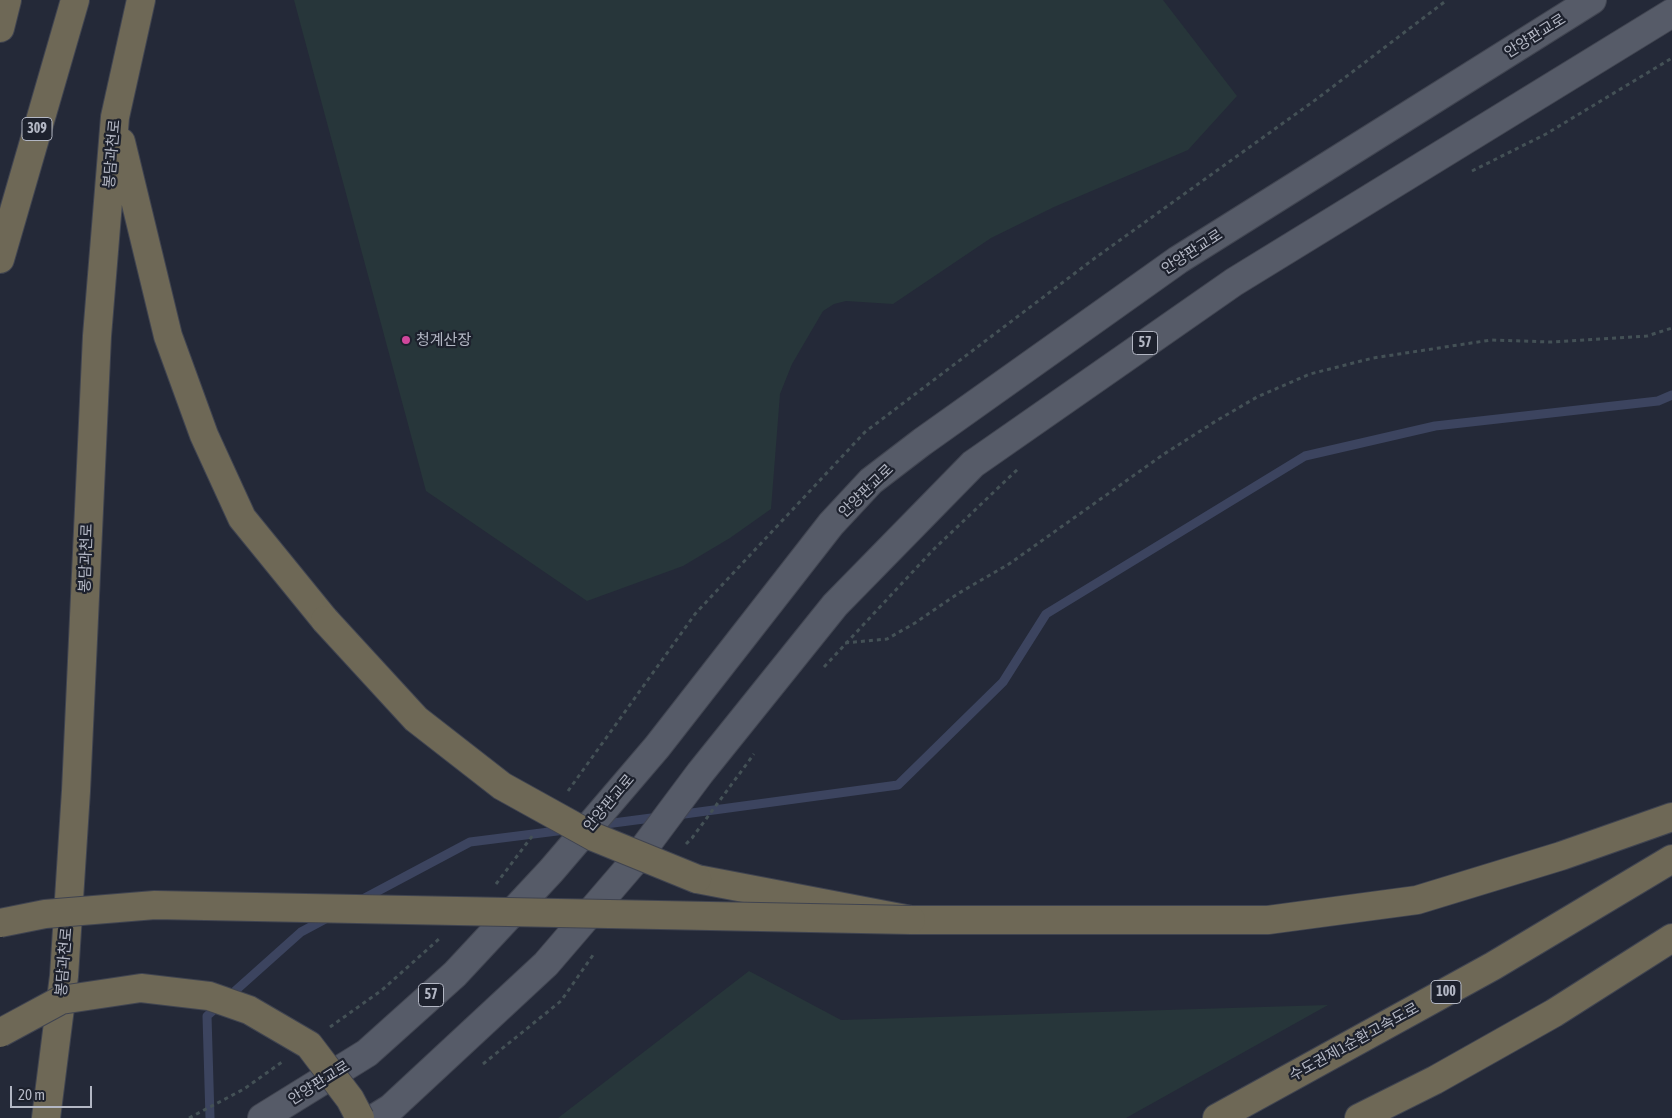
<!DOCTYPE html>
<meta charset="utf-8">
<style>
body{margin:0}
#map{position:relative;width:1672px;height:1118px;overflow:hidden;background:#242938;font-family:"Asap Condensed",sans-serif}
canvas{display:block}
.scale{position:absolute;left:10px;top:1086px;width:82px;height:22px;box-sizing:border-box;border:2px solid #b3b7c4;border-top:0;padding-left:6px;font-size:15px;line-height:18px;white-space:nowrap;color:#b3b7c4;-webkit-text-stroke:4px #1d212d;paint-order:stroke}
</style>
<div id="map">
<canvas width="1672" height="1118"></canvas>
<div class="scale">20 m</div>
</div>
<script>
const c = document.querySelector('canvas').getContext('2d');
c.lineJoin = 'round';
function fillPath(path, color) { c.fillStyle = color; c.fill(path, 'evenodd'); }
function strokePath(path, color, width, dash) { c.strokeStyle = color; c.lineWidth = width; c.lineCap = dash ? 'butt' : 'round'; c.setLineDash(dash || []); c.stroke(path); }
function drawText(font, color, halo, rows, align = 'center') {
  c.font = font + ' "Asap Condensed","Noto Sans KR",sans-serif'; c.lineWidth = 4.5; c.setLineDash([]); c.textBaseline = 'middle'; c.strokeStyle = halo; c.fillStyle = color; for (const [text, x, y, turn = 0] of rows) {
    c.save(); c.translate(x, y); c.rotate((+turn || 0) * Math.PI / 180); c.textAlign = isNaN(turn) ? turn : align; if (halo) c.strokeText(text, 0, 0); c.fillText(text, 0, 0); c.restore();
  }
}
fillPath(new Path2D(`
 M294,0H1163L1237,96L1188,150L1054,207L991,238L893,304L846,301L834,304L823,311L792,364L780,394L771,509L730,538L683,566L587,601L426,491Z
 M749,971L841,1020L1328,1005L1126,1118H558Z`), '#27363a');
strokePath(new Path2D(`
 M677,815L898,785L1003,682L1046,614L1305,456L1435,426L1658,401L1672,395
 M598,825L659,817
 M361,900L470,842L565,830
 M210,1118L207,1016L301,932L329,917`), '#3c445f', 9);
const primary = new Path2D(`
 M262,1118L367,1053L455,974L551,871L657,747L831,524L871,481L922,442L1178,260L1592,0
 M375,1118L391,1108L546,964L632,864L700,773L835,605L973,464L1234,282L1672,13`);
const highway = new Path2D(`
 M0,28L7,0
 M121,142L168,336L204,435L242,518L325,620
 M0,259L75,0
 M697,879L911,920H1268L1417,900L1561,856L1672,817
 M46,1118L64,976L76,791L97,336L115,117L141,0
 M1217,1118L1493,966L1672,859
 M1359,1118L1435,1080L1554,1013L1672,938`);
strokePath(primary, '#414551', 30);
strokePath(highway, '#404450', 30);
strokePath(new Path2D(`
 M1472,171L1546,134L1672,58
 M845,643L887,639L915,623L959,593L1009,564L1164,454L1216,421L1257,397L1310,374L1373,358L1491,340L1551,342L1647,336L1672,328
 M824,667L933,550L1019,468
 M568,791L695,614L865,432L1095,258L1318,98L1447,0
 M686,844L692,838L754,754
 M496,884L533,835
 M330,1027L382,990L439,939
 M483,1064L561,1001L593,955
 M189,1118L244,1089L282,1062`), '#445156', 3, [4, 4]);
strokePath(primary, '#565b68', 28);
strokePath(highway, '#6e6856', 28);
const highwayBridge = new Path2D(`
 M325,620L416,719L502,786L594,837L697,879
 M0,923L45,914L155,905L911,920
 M0,1033L61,1000L141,988L209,996L249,1010L309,1045L350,1099L360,1118`);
strokePath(highwayBridge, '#404450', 30, []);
strokePath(highwayBridge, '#6e6856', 28);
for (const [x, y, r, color] of [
 [406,340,5,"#d1479c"]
]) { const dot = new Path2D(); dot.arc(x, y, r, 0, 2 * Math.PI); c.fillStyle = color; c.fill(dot); strokePath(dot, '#1d212d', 2); }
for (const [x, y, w] of [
 [37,129,30],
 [1145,343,25],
 [1446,992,30],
 [431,995,25]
]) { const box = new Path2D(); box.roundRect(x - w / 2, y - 11.5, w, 23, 4); c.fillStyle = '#1d212d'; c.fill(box); strokePath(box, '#b3b7c4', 1); }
drawText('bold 14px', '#b3b7c4', null, [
 ["309",37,129],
 ["57",1145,343],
 ["100",1446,992],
 ["57",431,995]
]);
drawText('15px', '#b3b7c4', '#1d212d', [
 ["안양판교로",1535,36,-32],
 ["봉담과천로",112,154,-85],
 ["안양판교로",1192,252,-33],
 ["안양판교로",866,491,-44],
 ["봉담과천로",86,558,-88],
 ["안양판교로",609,803,-50],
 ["봉담과천로",64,962,-85],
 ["수도권제1순환고속도로",1354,1042,-29],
 ["안양판교로",319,1083,-32]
]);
drawText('15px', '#b3b7c4', '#1d212d', [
 ["청계산장",416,340]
], 'left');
</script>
